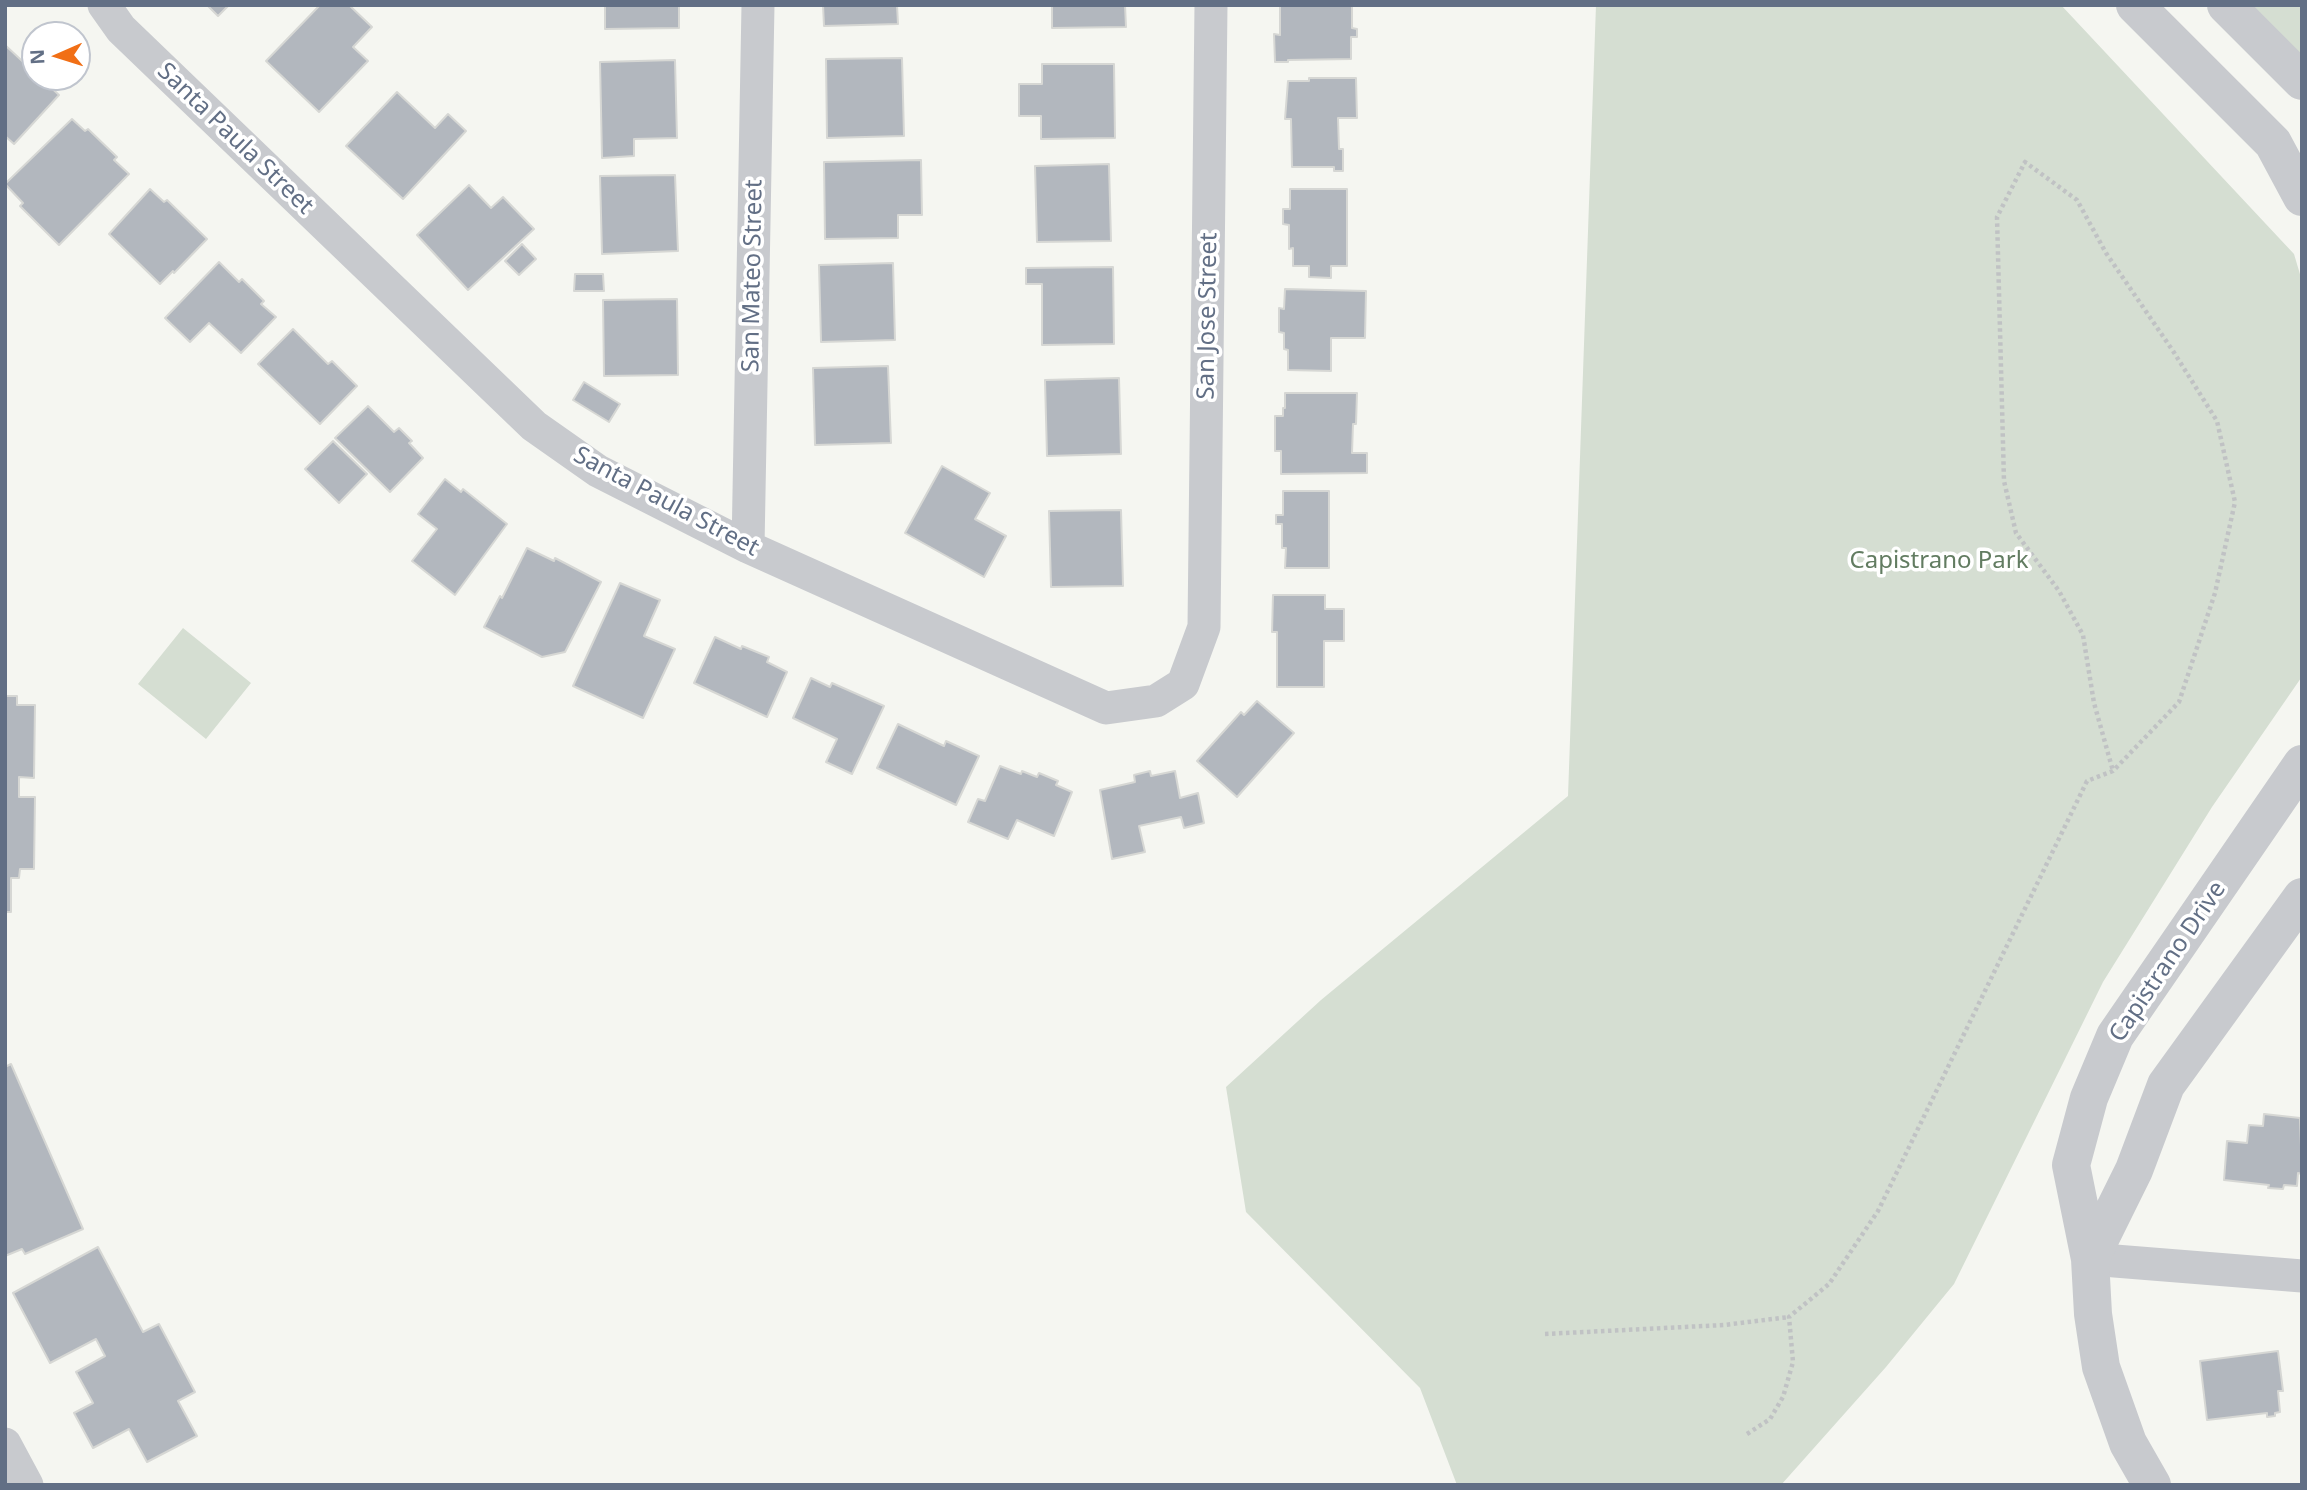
<!DOCTYPE html>
<html>
<head>
<meta charset="utf-8">
<style>
  body { margin:0 }
  #map { position:relative; width:2307px; height:1490px; overflow:hidden; background:#f5f6f1; font-family:"Noto Sans",sans-serif }
  canvas { display:block }
  .frame { position:absolute; inset:0; border:7px solid #626f85; pointer-events:none }
  .north { position:absolute; left:21px; top:21px; width:70px; height:70px; box-sizing:border-box; background:#fff; border:2px solid #c0c5ce; border-radius:50%; rotate:267deg; font-size:19px; font-weight:700; line-height:28px; text-align:center; color:#626f85 }
  .north::after { content:''; display:block; margin:auto; width:24px; height:32px; background:#f16f16; clip-path:polygon(50% 0,100% 100%,50% 72%,0 100%) }
</style>
</head>
<body>
<div id="map">
<canvas width="2307" height="1490"></canvas>
<div class="frame"></div>
<div class="north">N</div>
</div>
<script>
const g = document.querySelector('canvas').getContext('2d');
g.lineJoin = 'round';
function fill(path, color) { g.fillStyle = color; g.fill(path, 'evenodd'); }
function trace(path, color, width, dash) { g.strokeStyle = color; g.lineWidth = width; g.lineCap = dash ? 'butt' : 'round'; g.setLineDash(dash || []); g.stroke(path); }
function drawText(font, color, halo, rows, align = 'center') {
  g.font = font + ' "Noto Sans",sans-serif'; g.lineWidth = 7; g.setLineDash([]); g.textBaseline = 'middle'; g.strokeStyle = halo; g.fillStyle = color; for (const [text, x, y, turn = 0] of rows) {
    g.save(); g.translate(x, y); g.rotate((+turn || 0) * Math.PI / 180); g.textAlign = isNaN(turn) ? turn : align; if (halo) g.strokeText(text, 0, 0); g.fillText(text, 0, 0); g.restore();
  }
}
const green = new Path2D(`
  M1596 5H2061L2294 254 2302 281 2301 678 2212 807 2103 982 1954 1284 1886 1367 1781 1485H1457L1420 1388 1246 1212 1226 1087 1321 1000 1568 796Z
  M2245 5H2302V59Z
  M183 628 251 683 206 739 138 684Z`);
const building = new Path2D(`
  M207 5H229L218 16Z
  M320 5H349L372 27 353 47 368 61 319 112 266 61Z
  M605 5H679V28L605 29Z
  M823 5H897L898 24 824 26Z
  M1052 5H1125L1126 27 1052 28Z
  M1280 5H1352V28L1357 29V37H1351V59L1288 60V62H1275L1274 34 1280 35Z
  M5 45 35 73V77H46L43 80 59 95 14 144 5 136Z
  M902 58 904 136 827 138 826 59Z
  M675 60 677 138 634 139V156L602 158 600 62Z
  M1042 64H1114L1115 138 1041 139V116H1019V84H1042Z
  M1309 78H1356L1357 118H1338L1339 149H1343V171H1334V167H1292L1291 119H1285L1288 81H1309Z
  M397 92 435 128 448 114 466 131 403 199 346 146Z
  M72 119 85 131 88 129 117 157 114 160 129 174 59 245 20 206 23 203 5 184Z
  M921 160 922 215H898V238L825 239 824 162Z
  M1109 164 1111 241 1037 242 1035 166Z
  M675 175 678 251 602 254 600 176Z
  M469 185 491 208 503 197 534 229 468 290 417 235Z
  M150 189 164 202 167 200 207 239 174 273 173 271 160 284 109 234Z
  M1290 189H1347V266H1331V278L1309 277V266H1293V248L1289 249V225L1283 224V209H1290Z
  M522 244 536 259 519 275 505 261Z
  M219 262 239 282 242 279 264 301 261 304 276 317 241 353 209 323 190 342 165 318Z
  M893 263 895 340 821 342 819 265Z
  M1113 267 1114 344 1042 345V284H1026V268Z
  M575 274H603L604 291H574Z
  M1285 289 1366 291 1365 338H1331V371L1288 370V350L1284 349V333L1279 332V308L1284 309Z
  M677 299 678 375 604 376 603 300Z
  M293 329 328 364 332 361 357 386 320 424 258 364Z
  M888 366 891 443 815 445 813 368Z
  M1119 378 1121 454 1047 456 1045 380Z
  M584 382 620 404 609 422 573 400Z
  M1285 393H1357L1356 424H1353L1352 453H1367V473L1281 474V451H1275V416H1283V408H1285Z
  M368 406 394 432 399 428 412 441 409 443 423 458 390 492 335 438Z
  M333 441 367 474 339 503 305 469Z
  M942 466 990 493 975 519 1006 536 984 577 905 533Z
  M445 479 461 492 463 489 507 524 455 595 412 561 437 529 418 514Z
  M1283 491H1329V568H1285L1286 548H1282V524H1276V515H1283Z
  M1121 510 1123 586 1051 587 1049 511Z
  M527 548 554 561 555 558 601 582 565 652 542 657 484 627 500 596 502 598Z
  M620 583 660 600 644 636 675 649 643 718 573 686Z
  M1273 595H1325V609H1344V641H1324V687H1277V632H1272Z
  M715 637 741 649 742 646 769 657 767 662 787 672 767 717 694 683Z
  M811 678 830 687 832 683 884 706 852 774 826 762 837 739 793 718Z
  M5 696H17V705H35L34 778 19 777V797H35L34 869H20L19 878H11V912H5Z
  M1257 701 1294 733 1237 797 1197 761 1241 712 1244 715Z
  M898 724 944 746 946 741 979 756 956 805 877 768Z
  M1000 766 1021 774 1022 771 1037 777 1039 773 1058 781 1056 785 1072 792 1054 836 1017 820 1008 839 968 822 978 799 985 801Z
  M1150 771 1151 776 1175 771 1180 798 1198 793 1204 823 1184 828 1181 817 1139 826 1145 852 1112 859 1100 790 1135 782 1134 775Z
  M11 1064 83 1229 25 1254 22 1249 5 1256V1067Z
  M2264 1114 2300 1118 2302 1174 2298 1173 2297 1186 2284 1185 2283 1189 2268 1188 2269 1185 2224 1180 2227 1141 2247 1143 2249 1125 2263 1126Z
  M98 1247 143 1332 159 1324 195 1392 178 1401 197 1436 147 1462 129 1429 93 1448 74 1413 93 1403 76 1372 105 1356 96 1339 50 1363 13 1293Z
  M2278 1351 2283 1391H2278L2280 1412 2275 1413V1416L2267 1417V1413L2207 1420 2200 1361Z`);
const path = new Path2D(`
  M1545 1334 1724 1325 1789 1317
  M1747 1434 1770 1419 1783 1397 1793 1362 1789 1317 1829 1284 1878 1211 2087 781 2113 771 2179 702 2215 593 2235 502 2217 421 2173 351 2106 253 2077 200 2025 162 1997 217 2004 481 2016 533 2059 591 2083 635 2094 703 2113 771`);
const minor = new Path2D(`
  M104 5 121 29 534 426 598 471 748 547 1106 708 1156 701 1183 684 1204 627 1211 5
  M748 547 758 5
  M2090 1259 2302 1276
  M5 1444 27 1485`);
const tertiary = new Path2D(`
  M2135 5 2273 143 2302 197
  M2226 5 2302 81
  M2090 1259 2134 1170 2166 1085 2302 897
  M2152 1485 2128 1443 2101 1367 2093 1314 2090 1259 2071 1165 2089 1098 2115 1036 2302 764`);
const streetNames = [
  ["Santa Paula Street",235,139,44],
  ["San Mateo Street",753,276,-89],
  ["San Jose Street",1208,316,-89],
  ["Santa Paula Street",666,502,28],
  ["Capistrano Drive",2168,962,-56]
];
const parkNames = [
  ["Capistrano Park",1939,561]
];
fill(green, '#d5ded2');
fill(building, '#b2b7be');
trace(building, '#d6d7d4', 2);
trace(path, '#c0c2c4', 4.5, [3.5, 3.5]);
trace(minor, '#c8cace', 33);
trace(tertiary, '#c8cace', 38);
drawText('24px', '#626f85', '#fff', streetNames);
drawText('24px', '#627c61', '#fff', parkNames);
</script>
</body>
</html>
